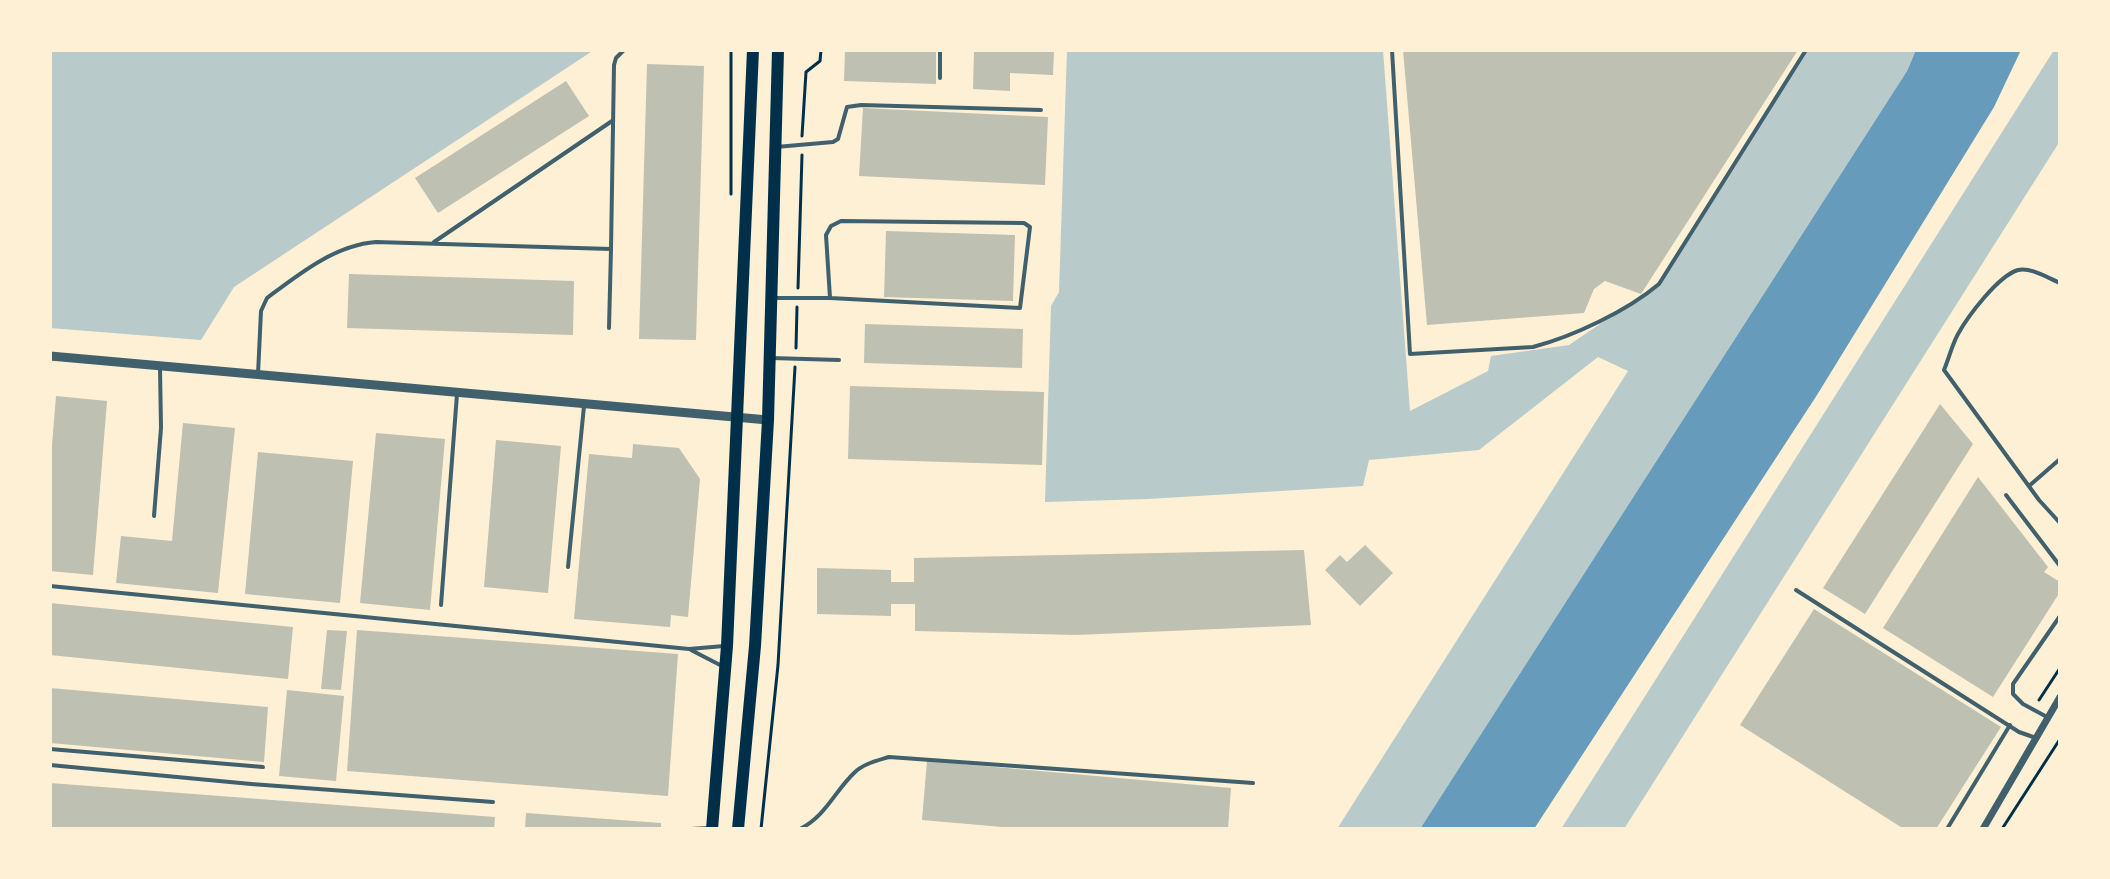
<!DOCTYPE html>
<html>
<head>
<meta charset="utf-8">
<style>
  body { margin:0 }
  #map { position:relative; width:2110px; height:879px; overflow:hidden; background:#fdf0d5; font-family:Cabin,sans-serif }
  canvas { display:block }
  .frame { position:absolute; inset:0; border:52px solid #fdf0d5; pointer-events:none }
</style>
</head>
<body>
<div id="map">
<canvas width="2110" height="879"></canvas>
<div class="frame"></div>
</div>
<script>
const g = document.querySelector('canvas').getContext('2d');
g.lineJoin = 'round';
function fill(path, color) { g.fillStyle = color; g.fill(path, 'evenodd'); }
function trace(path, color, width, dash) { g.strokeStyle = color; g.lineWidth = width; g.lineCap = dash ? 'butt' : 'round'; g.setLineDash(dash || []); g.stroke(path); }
const green = new Path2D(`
  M50 50H594L234 287 201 340 50 328Z
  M1067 50H1383L1410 411 1488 371 1491 356 1569 345 1659 284 1806 50H1916L1907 71 1420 829H1337L1628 371 1598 357 1479 450 1369 460 1363 486 1148 499 1045 502 1051 306 1059 292Z
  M2054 50H2060V141L1624 829H1561Z`);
const water = new Path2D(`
  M1916 50H2021L1994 107 1817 395 1534 829H1420L1907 71Z`);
const building = new Path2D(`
  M845 50H936V84L844 81Z
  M974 50H1054L1053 75 1010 73V91L973 89Z
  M1403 50H1798L1641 294 1605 281 1594 289 1584 313 1427 325Z
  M647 64 704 66 696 340 639 339Z
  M566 81 589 116 438 213 415 178Z
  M863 108 1048 117 1045 185 859 176Z
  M886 231 1015 235 1013 301 884 297Z
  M349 274 574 281 573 335 347 328Z
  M865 324 1023 329 1022 368 864 363Z
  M850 386 1044 392 1042 465 848 459Z
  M56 396 107 401 93 575 50 571V469Z
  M1940 404 1973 444 1865 614 1823 588Z
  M183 423 235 428 218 593 116 583 121 536 172 541Z
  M376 433 445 439 430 610 360 603Z
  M496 440 561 446 548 593 484 587Z
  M633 444 679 448 700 479 688 617 671 615 670 627 574 619 589 454 632 458Z
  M258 452 353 461 340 603 245 594Z
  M1978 477 2048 567 2044 572 2060 582V592L1993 697 1883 628Z
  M1365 545 1393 573 1360 606 1325 570 1340 555 1347 562Z
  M1304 550 1311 625 1076 635 915 631V604H891V616L817 614V568L891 570V582H914V558Z
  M50 603 293 627 288 679 50 655Z
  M1814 609 2001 727 1936 829H1904L1740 725Z
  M327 630 347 631 341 690 321 689Z
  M357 630 678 654 668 796 347 771Z
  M50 688 268 707 264 762 50 743Z
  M287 690 344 696 336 781 279 776Z
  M927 761 1231 788 1228 829H1025L922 820Z
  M50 783 495 817 494 829H50Z
  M526 813 661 823V829H525Z`);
const path = new Path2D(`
  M802 136 806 72 820 61 821 50
  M731 194V50
  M798 288 802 155
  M796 348 797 307
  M2039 700 2060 668
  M761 829 778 665 795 367
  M2002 829 2060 739`);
const service = new Path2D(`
  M1392 50 1410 354 1533 347C1574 336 1627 311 1659 284L1806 50
  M940 78V50
  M776 147 833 142 838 139 847 107 861 105 1041 110
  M434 242 612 121
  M2060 283C2048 278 2031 267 2018 270 1998 276 1968 316 1958 334 1952 345 1949 358 1944 370L2039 500 2060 523
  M775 298H830L826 235 831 226 841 221 1024 223 1030 227 1020 308 830 298
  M609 328 611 249
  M771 358 839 360
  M258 374 261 311 267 298C299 274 335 245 376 242L611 249 614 65 616 58 624 50
  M2029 486 2060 459
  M2006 495 2060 566
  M154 516 161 428 160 368
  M568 567 584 406
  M50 586 689 649 724 646
  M1796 590 2019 732 2036 738
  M441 605 457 394
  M691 650 722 666
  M2047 717 2023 704 2013 694V684L2060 616
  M50 749 263 767
  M50 765 251 784 493 802
  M691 829 708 828
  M800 829C825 817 835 791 854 773 863 764 876 761 889 757L1253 783
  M1947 829 2010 725`);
const minor = new Path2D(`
  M1983 829 2060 697`);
const tertiary = new Path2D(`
  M50 356 768 420`);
const primary = new Path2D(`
  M712 829 727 646 753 50
  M738 829 755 646 768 420 778 50`);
fill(green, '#b9caca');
fill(water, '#669bbc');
fill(building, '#bec0b2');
trace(path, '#003049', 3);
trace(service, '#3f606c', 4);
trace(minor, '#3f606c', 7);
trace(tertiary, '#3f606c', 9);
trace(primary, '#003049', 12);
</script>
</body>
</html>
